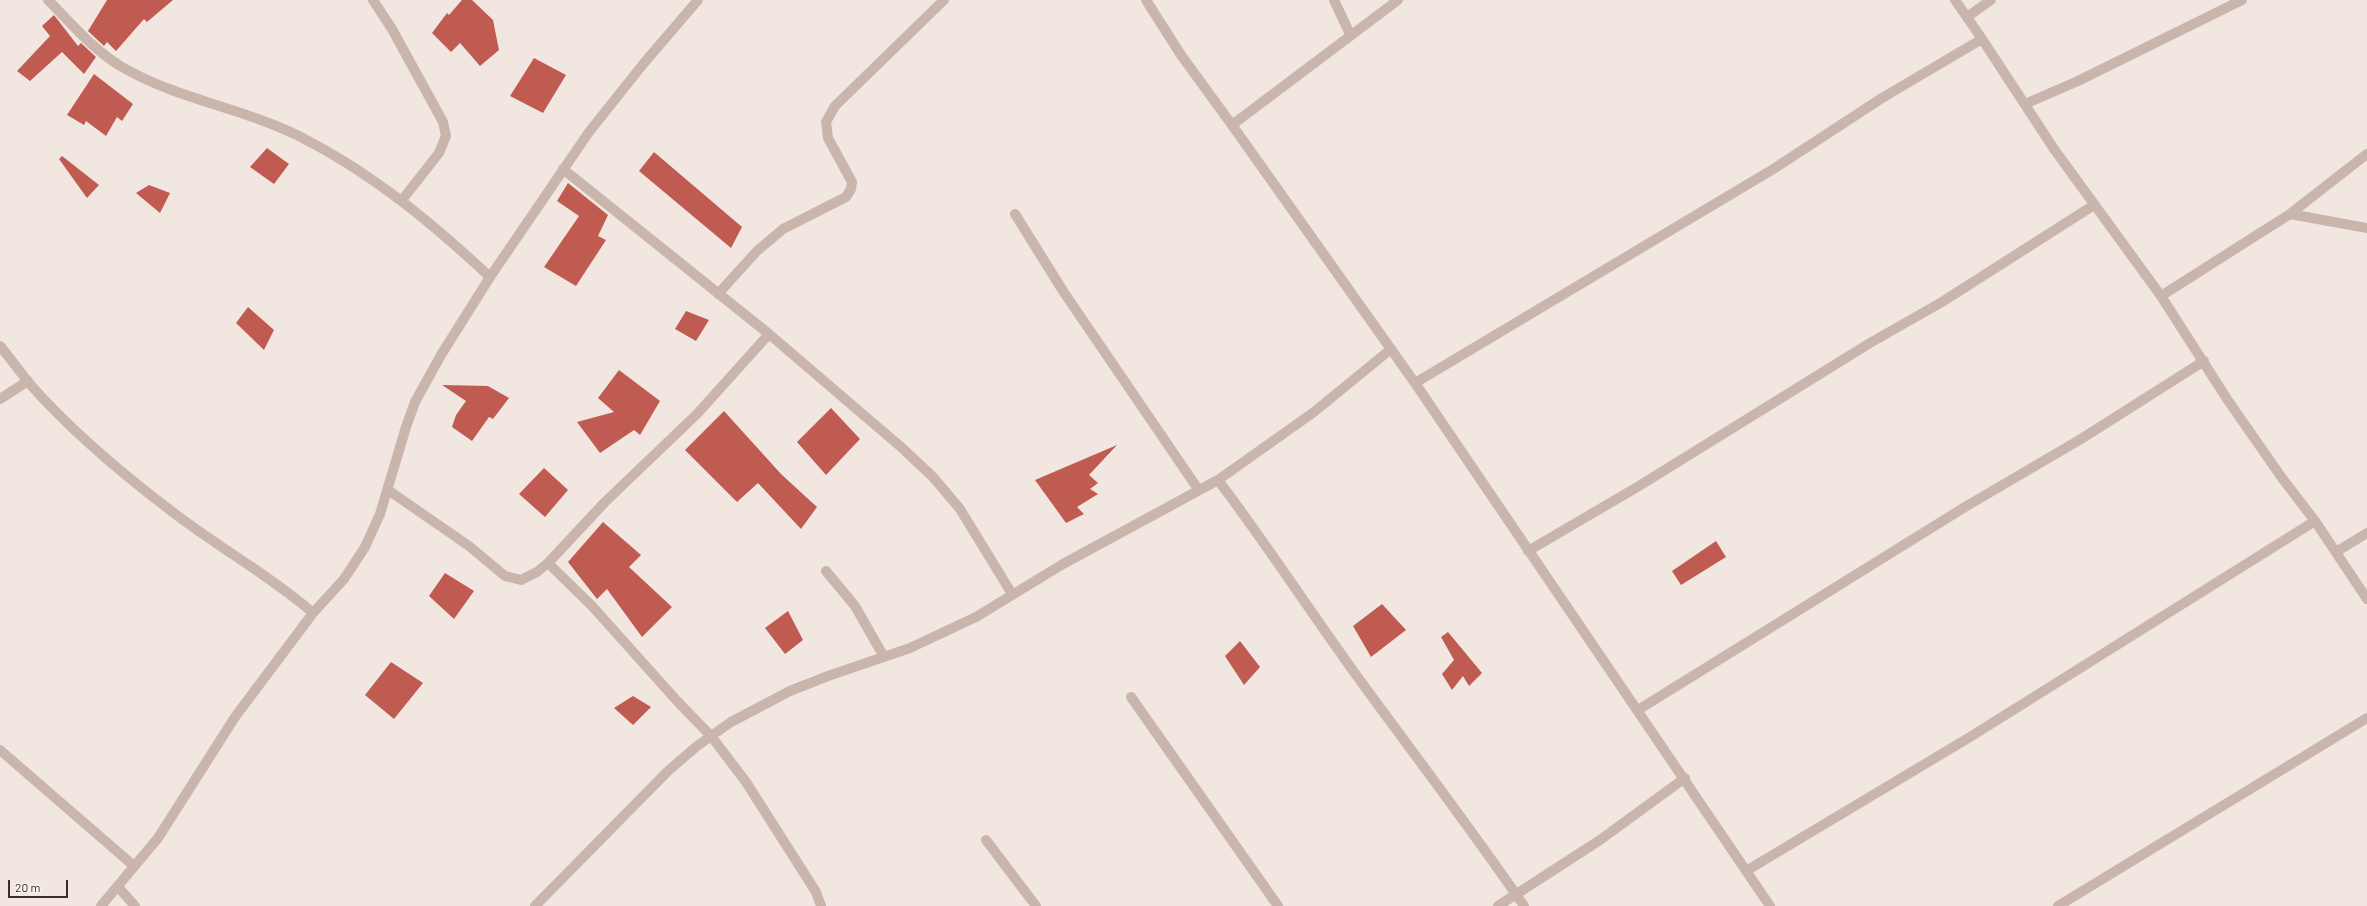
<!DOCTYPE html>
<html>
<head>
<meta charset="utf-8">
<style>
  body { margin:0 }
  #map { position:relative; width:2367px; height:906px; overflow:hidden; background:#f2e7e0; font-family:Barlow,sans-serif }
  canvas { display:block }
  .scale { position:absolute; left:8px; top:880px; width:60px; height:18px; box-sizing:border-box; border:2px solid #382d2a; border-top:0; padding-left:5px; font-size:12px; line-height:14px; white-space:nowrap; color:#382d2a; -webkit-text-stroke:3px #f9f1ec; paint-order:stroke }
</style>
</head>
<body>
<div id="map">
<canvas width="2367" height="906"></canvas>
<div class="scale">20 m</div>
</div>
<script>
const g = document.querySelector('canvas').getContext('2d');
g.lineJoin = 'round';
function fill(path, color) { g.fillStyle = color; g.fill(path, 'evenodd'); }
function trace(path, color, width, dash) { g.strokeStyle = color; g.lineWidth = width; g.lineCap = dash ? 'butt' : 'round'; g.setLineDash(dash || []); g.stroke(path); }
const building = new Path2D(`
  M107 0H173L147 22 144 19 116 51 107 42 104 46 88 31Z
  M462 0H472L493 20 499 50 480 66 460 43 451 52 432 33 447 13 449 15Z
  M54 15 78 46 81 43 96 57 84 74 62 52 30 81 17 71 50 36 42 26Z
  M534 58 566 75 543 113 510 96Z
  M94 74 133 104 122 121 117 117 106 136 86 121 84 125 67 115Z
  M267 148 289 164 274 184 250 167Z
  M654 152 742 227 731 248 639 171Z
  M62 156 99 185 87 198 59 159Z
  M568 183 608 215 598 236 606 240 576 286 544 267 579 216 557 201Z
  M149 185 170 193 160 213 136 193Z
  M248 307 274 330 264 350 236 323Z
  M686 311 709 320 696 341 675 329Z
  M619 370 660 401 640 435 634 430 600 453 577 422 614 412 598 398Z
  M442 385 488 386 509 398 493 419 489 417 472 441 452 427 456 415 466 401Z
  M831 408 860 439 826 475 797 442Z
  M724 411 781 474 817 507 801 529 758 483 737 502 685 450Z
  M1117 445 1089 475 1098 483 1090 489 1098 494 1077 507 1084 514 1066 523 1035 480Z
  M544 468 568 490 545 517 519 494Z
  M603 522 641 555 629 567 672 607 642 637 607 589 597 599 568 562Z
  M1716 541 1726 557 1681 585 1672 571Z
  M445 573 474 591 454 619 429 596Z
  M1382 604 1406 630 1371 657 1353 626Z
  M788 611 803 640 785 654 765 628Z
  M1448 632 1482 673 1469 686 1463 676 1452 690 1442 674 1454 660 1441 637Z
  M1240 641 1260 667 1244 685 1225 656Z
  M391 662 423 683 394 719 365 695Z
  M633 696 651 707 633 725 614 708Z`);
const minor = new Path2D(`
  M48 0C71 23 93 50 122 67 177 99 242 108 299 136 372 173 431 222 490 277
  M373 0 392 29 443 122 446 136 439 153 402 200
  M1146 0 1181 55 1232 125
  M1334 0 1350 34
  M1398 0 1232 125 1415 383 1770 906
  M1955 0 1982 39 2054 149 2161 296 2227 399 2282 478 2315 521 2367 599
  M1967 17 1991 0
  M2025 104 2078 81 2242 0
  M563 169 769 334 901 447 933 477 960 509 1012 594
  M1015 214 1063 291 1198 489
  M2290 214 2367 228
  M718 294 757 251 783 229 846 197 851 189 852 182 828 138 826 122 835 106 944 0
  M2161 296 2290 214 2367 154
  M0 346C10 358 19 370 28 382 70 430 120 472 170 510 216 546 268 574 313 613
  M1415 383 1775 168 1882 98 1982 39
  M0 399 28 381
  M1218 480C1268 546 1313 616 1362 683 1416 757 1472 830 1524 906
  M388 490 469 546 505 576 521 580 537 572 548 563 605 502 697 414 769 334
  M1528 551 1639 486 1870 343 1942 302 2094 205
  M2336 552 2367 533
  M548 563 592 606 678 702 711 736 746 782 816 892 821 906
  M826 571 855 606 884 657
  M1131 697 1278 906
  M1638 710 1965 507 2081 439 2204 361
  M0 750 134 866
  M986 840 1036 906
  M1746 871 1970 737 2315 521
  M118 887 135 906
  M101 906 158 838 235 717 313 613 344 579 365 547 380 514 406 427 415 402 441 355 490 277 589 132 644 63 698 0
  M535 906 668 771 697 746 731 722 790 691 828 676 910 648 976 617 1063 564 1218 480 1314 412 1391 349
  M1498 906 1600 840 1685 778
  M2058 906 2367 718`);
fill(building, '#bf5b51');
trace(minor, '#c9b5ac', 10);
</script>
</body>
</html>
